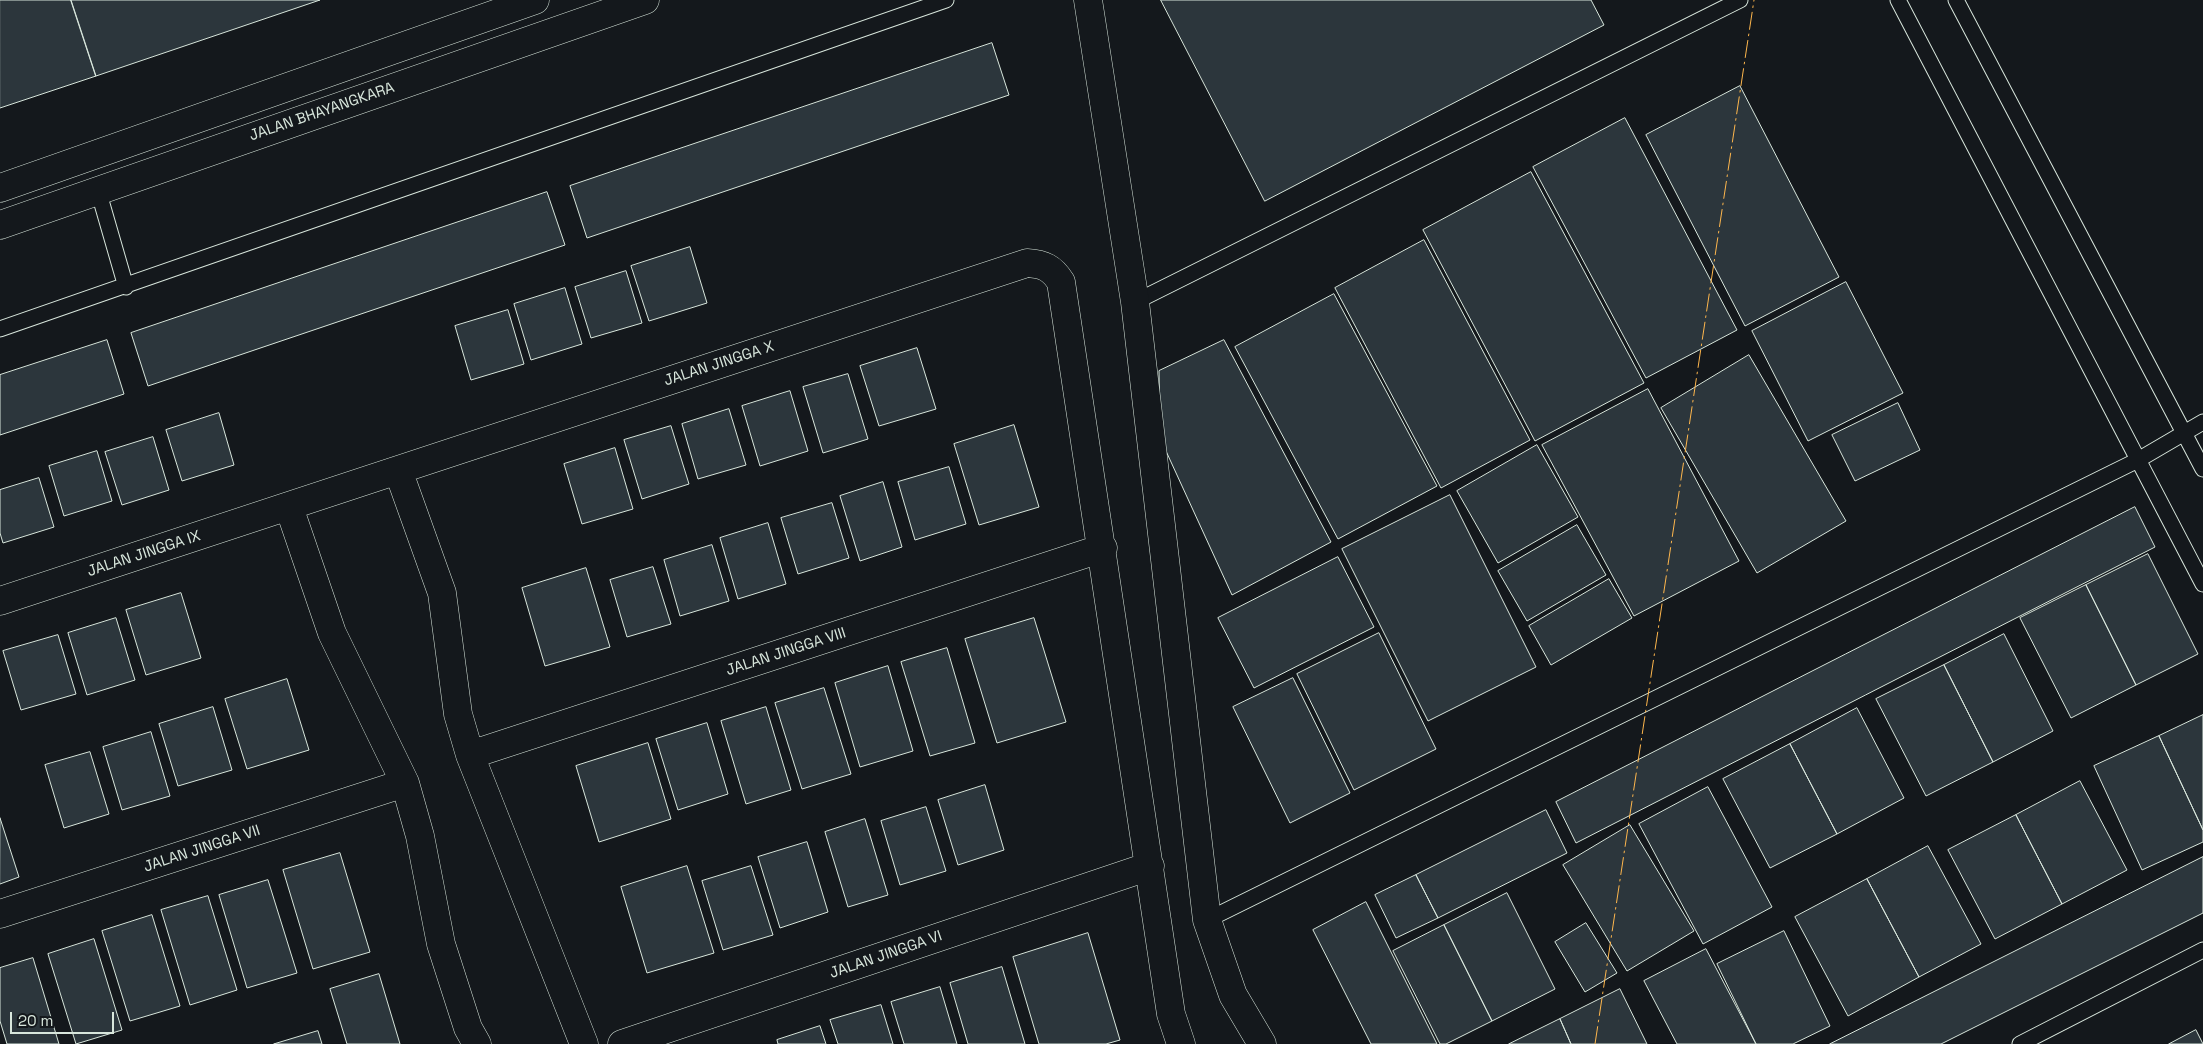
<!DOCTYPE html>
<html>
<head>
<meta charset="utf-8">
<style>
  body { margin:0 }
  #map { position:relative; width:2203px; height:1044px; overflow:hidden; background:#14181c; font-family:"Space Grotesk",sans-serif }
  canvas { display:block }
  .scale { position:absolute; left:10px; top:1012px; width:104px; height:22px; box-sizing:border-box; border:2px solid #d8e6dc; border-top:0; padding-left:6px; font-size:15px; line-height:18px; white-space:nowrap; color:#d8e6dc; -webkit-text-stroke:4px #14181c; paint-order:stroke }
</style>
</head>
<body>
<div id="map">
<canvas width="2203" height="1044"></canvas>
<div class="scale">20 m</div>
</div>
<script>
const g = document.querySelector('canvas').getContext('2d');
g.lineJoin = 'round';
function fill(path, color) { g.fillStyle = color; g.fill(path, 'evenodd'); }
function trace(path, color, width, dash) { g.strokeStyle = color; g.lineWidth = width; g.lineCap = dash ? 'butt' : 'round'; g.setLineDash(dash || []); g.stroke(path); }
function drawText(font, color, halo, rows, align = 'center') {
  g.font = font + ' "Space Grotesk",sans-serif'; g.lineWidth = 4; g.setLineDash([]); g.textBaseline = 'middle'; g.strokeStyle = halo; g.fillStyle = color; for (const [text, x, y, turn = 0] of rows) {
    g.save(); g.translate(x, y); g.rotate((+turn || 0) * Math.PI / 180); g.textAlign = isNaN(turn) ? turn : align; if (halo) g.strokeText(text, 0, 0); g.fillText(text, 0, 0); g.restore();
  }
}
const building = new Path2D(`
  M0 0H71L96 76 0 108Z
  M71 0H320L96 76Z
  M1161 0H1591L1604 25 1265 201Z
  M992 43 1009 95 587 238 570 186Z
  M1740 86 1839 277 1745 326 1646 135Z
  M1625 118 1737 330 1646 378 1533 167Z
  M1531 172 1644 383 1535 441 1423 230Z
  M547 192 565 245 148 386 131 333Z
  M1424 240 1530 440 1441 488 1335 288Z
  M690 247 707 303 649 321 631 266Z
  M626 271 642 323 591 338 575 287Z
  M1846 282 1903 393 1808 441 1752 331Z
  M565 288 582 344 531 360 514 304Z
  M1334 294 1437 486 1338 539 1235 347Z
  M508 310 524 364 471 380 455 326Z
  M107 340 124 394 0 435V375Z
  M1224 340 1331 542 1232 595 1160 438 1159 371Z
  M917 348 936 409 879 426 860 366Z
  M1749 355 1846 521 1757 573 1661 408Z
  M848 374 868 439 823 453 803 387Z
  M1648 389 1739 561 1634 616 1542 445Z
  M790 391 808 451 760 466 742 406Z
  M1898 403 1920 450 1855 481 1832 435Z
  M729 409 746 465 698 479 682 424Z
  M219 413 234 465 182 481 166 430Z
  M1014 425 1039 507 979 525 954 444Z
  M671 426 689 484 642 499 624 440Z
  M153 437 169 490 122 505 105 452Z
  M1537 445 1578 517 1498 563 1457 491Z
  M615 448 633 509 582 524 564 464Z
  M97 451 112 501 64 516 49 466Z
  M949 467 966 524 915 540 898 482Z
  M39 478 54 527 3 543 0 533V490Z
  M883 482 902 547 860 561 840 496Z
  M1450 495 1536 667 1428 721 1342 549Z
  M832 503 849 558 798 574 781 518Z
  M2135 507 2155 547 1576 843 1556 802Z
  M768 523 786 584 738 599 720 538Z
  M1577 525 1606 575 1527 621 1498 571Z
  M712 545 729 601 680 616 664 560Z
  M2148 554 2198 654 2136 685 2086 585Z
  M1338 557 1374 627 1254 688 1218 618Z
  M653 567 671 624 627 637 610 580Z
  M586 568 610 647 545 666 522 588Z
  M1609 579 1632 618 1551 665 1529 626Z
  M2086 585 2136 685 2071 718 2020 618Z
  M181 593 201 658 146 675 126 610Z
  M116 618 135 680 87 695 68 633Z
  M1034 618 1066 722 997 743 965 639Z
  M1379 633 1436 749 1354 790 1297 674Z
  M2004 634 2053 731 1993 762 1944 665Z
  M58 635 76 694 21 710 3 651Z
  M947 648 975 743 930 756 901 662Z
  M1944 665 1993 762 1926 796 1876 699Z
  M888 666 913 751 860 767 835 683Z
  M1293 678 1350 793 1290 823 1233 707Z
  M287 679 309 750 247 769 225 699Z
  M824 688 851 774 802 789 775 703Z
  M213 707 232 770 178 786 159 724Z
  M766 707 791 790 746 804 721 721Z
  M1857 708 1904 798 1837 834 1790 744Z
  M2203 715V830L2159 736Z
  M707 723 728 794 678 810 656 739Z
  M151 732 170 796 122 810 103 747Z
  M2159 736 2203 830V842L2142 870 2094 766Z
  M648 743 671 819 599 842 576 766Z
  M1790 744 1837 834 1770 868 1723 779Z
  M90 752 109 814 64 828 45 765Z
  M2080 781 2127 870 2062 904 2016 815Z
  M985 785 1004 850 958 865 938 800Z
  M1708 787 1772 907 1703 944 1639 824Z
  M926 807 946 871 900 885 881 821Z
  M1546 810 1567 853 1438 918 1416 875Z
  M2016 815 2062 904 1995 939 1948 850Z
  M0 818 19 877 0 884Z
  M865 819 888 895 848 907 825 832Z
  M1630 825 1694 931 1627 971 1563 865Z
  M807 842 828 912 780 928 758 857Z
  M1928 846 1981 944 1919 977 1867 879Z
  M340 853 370 952 313 969 283 870Z
  M2203 857V913L1941 1044H1830Z
  M687 866 714 953 647 973 621 887Z
  M751 866 773 935 723 950 702 881Z
  M1416 875 1438 918 1396 938 1375 895Z
  M1867 879 1919 977 1848 1016 1795 917Z
  M268 880 297 973 247 988 219 895Z
  M1507 893 1555 989 1492 1021 1444 925Z
  M208 896 237 990 190 1005 161 910Z
  M1366 902 1437 1044H1371L1313 930Z
  M152 915 180 1006 130 1021 102 931Z
  M1586 923 1617 973 1585 992 1555 942Z
  M1444 925 1492 1021 1446 1044H1440L1393 951Z
  M1784 931 1830 1026 1793 1044H1756L1717 964Z
  M1088 933 1120 1040 1106 1044H1039L1013 957Z
  M94 939 122 1030 76 1044 48 954Z
  M1706 949 1756 1044H1677L1644 981Z
  M33 958 59 1044H7L0 1021V968Z
  M1002 967 1025 1044H968L950 983Z
  M379 974 400 1044H347L330 989Z
  M940 987 957 1044H904L891 1002Z
  M1620 989 1647 1044H1571L1560 1019Z
  M881 1005 893 1044H838L830 1020Z
  M1560 1019 1571 1044H1509Z
  M820 1026 826 1044H778L777 1040Z
  M2196 1030 2203 1044H2169Z
  M318 1031 322 1044H274Z`);
const service = new Path2D(`
  M1898 0 2203 584
  M1956 0 2203 469
  M98 190 126 287
  M1135 302 1740 0
  M0 329 946 0
  M1207 920 2138 460 2203 422
  M2020 1044 2203 950`);
const minor = new Path2D(`
  M1088 0 1135 302 1207 920 1233 995 1262 1044
  M398 470 442 593 458 714 470 755 584 1044
  M289 507 332 633 405 783 420 836 441 944 468 1028 477 1044
  M0 601 1027 263C1044 264 1052 268 1061 282L1171 1014 1181 1044
  M470 755 1103 548
  M0 914 405 783
  M622 1044 1150 866`);
const secondary = new Path2D(`
  M0 188 535 0
  M0 225 645 0`);
const power = new Path2D(`
  M1595 1044 1754 0`);
const streetNames = [
  ["JALAN BHAYANGKARA",322,112,-19],
  ["JALAN JINGGA X",719,364,-18],
  ["JALAN JINGGA IX",144,554,-18],
  ["JALAN JINGGA VIII",786,652,-18],
  ["JALAN JINGGA VII",202,849,-18],
  ["JALAN JINGGA VI",886,955,-19]
];
fill(building, '#2c363c');
trace(building, '#d8e6dc', 1);
trace(service, '#d8e6dc', 17);
trace(minor, '#d8e6dc', 29);
trace(secondary, '#d8e6dc', 29);
trace(service, '#14181c', 15);
trace(minor, '#14181c', 28);
trace(secondary, '#14181c', 28);
trace(power, '#ffb74d', 1, [18, 4, 2.5, 4]);
drawText('15px', '#d8e6dc', '#14181c', streetNames);
</script>
</body>
</html>
